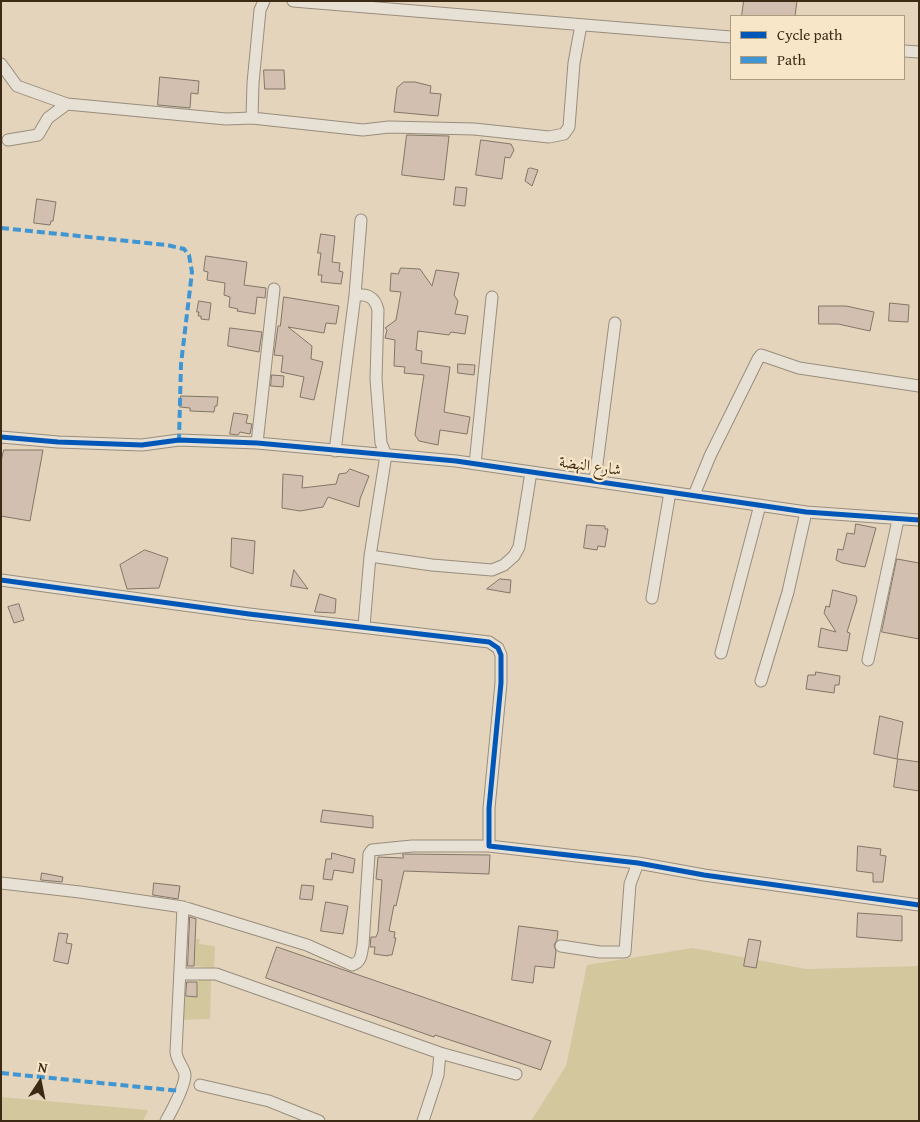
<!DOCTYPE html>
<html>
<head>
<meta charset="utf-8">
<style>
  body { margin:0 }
  #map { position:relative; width:920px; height:1122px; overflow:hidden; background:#e4d4bb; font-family:"Gentium Book Plus",serif }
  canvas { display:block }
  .frame { position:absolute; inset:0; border:2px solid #3c2a15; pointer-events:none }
  .legend { position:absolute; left:730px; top:15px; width:175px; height:65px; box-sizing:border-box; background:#f8e6c8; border:1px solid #ad9b80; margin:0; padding:6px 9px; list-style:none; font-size:15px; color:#3c2a15 }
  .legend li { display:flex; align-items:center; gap:10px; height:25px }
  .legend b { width:25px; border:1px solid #ad9b80 }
  .north { position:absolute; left:15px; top:1057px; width:50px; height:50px; -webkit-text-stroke:4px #f8e6c8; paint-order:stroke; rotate:11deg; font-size:14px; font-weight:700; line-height:20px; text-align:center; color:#3c2a15 }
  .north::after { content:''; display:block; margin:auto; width:18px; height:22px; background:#3c2a15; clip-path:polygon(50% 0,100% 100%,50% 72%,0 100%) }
</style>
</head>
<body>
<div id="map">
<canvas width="920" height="1122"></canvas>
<div class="frame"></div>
<ul class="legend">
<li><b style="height:6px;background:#0057b8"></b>Cycle path</li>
<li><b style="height:6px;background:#3f96d3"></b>Path</li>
</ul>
<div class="north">N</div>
</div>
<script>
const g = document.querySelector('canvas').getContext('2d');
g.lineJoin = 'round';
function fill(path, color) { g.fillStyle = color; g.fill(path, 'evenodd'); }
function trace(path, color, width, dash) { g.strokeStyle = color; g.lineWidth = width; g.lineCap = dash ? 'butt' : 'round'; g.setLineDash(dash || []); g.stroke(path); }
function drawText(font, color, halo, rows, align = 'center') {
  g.font = font + ' "Gentium Book Plus",Amiri,serif'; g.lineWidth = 4.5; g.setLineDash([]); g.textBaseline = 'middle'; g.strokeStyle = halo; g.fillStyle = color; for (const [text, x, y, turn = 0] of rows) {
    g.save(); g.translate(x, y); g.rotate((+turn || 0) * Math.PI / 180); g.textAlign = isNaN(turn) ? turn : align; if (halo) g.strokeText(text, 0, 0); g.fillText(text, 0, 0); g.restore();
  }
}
const green = new Path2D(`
  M196 939H200L199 944 215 946 214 968 194 966Z
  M693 948 806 969 919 966V1121H531L566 1066 587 965Z
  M198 977 211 980 210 1019 182 1020V996L197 997Z
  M1 1097 148 1110 143 1121H1Z`);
const building = new Path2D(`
  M744 1H797L795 16H742Z
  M264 70H284L285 89H265Z
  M160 77 199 81 198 94 191 93 190 108 158 105Z
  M404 82H415L431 86 430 93 441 94 438 116 394 112 397 88Z
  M407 135 449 136 444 180 402 175Z
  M481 140 511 144 514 150 510 158 505 157 502 179 476 175Z
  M531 168 538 170 532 186 525 181 528 169Z
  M456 187 467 188 465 206 454 205Z
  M37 199 56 202 53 221H51L50 225 34 223Z
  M321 234 335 236 332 262 340 263 339 271 343 272 341 284 321 282 322 275H318L321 253H318Z
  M206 256 247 262 244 285 266 288 265 298 257 297 255 314 237 311 238 309 229 307 230 297 224 295 225 283 207 280 208 272 204 271Z
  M401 268 420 269 432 286 436 270 459 273 454 295 458 301 455 314 468 316 465 334 451 332 449 335 418 331 416 350 422 351 421 363 450 367 444 412 470 417 467 434 440 430 438 445 419 441 415 435 424 375 404 373 405 367 394 366 395 340 385 338 387 330 385 328 396 320 401 292 390 291 391 273 398 274Z
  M284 297 339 306 336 324 326 323 324 333 288 327 312 346 311 359 323 362 314 400 300 397 304 377 281 372 283 356 274 355 278 326H280Z
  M199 301 211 303 209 320 201 319V316H198L199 312H197Z
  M890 303 909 305 908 322 889 321Z
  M819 306H846L874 312 870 331 838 324H819Z
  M230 328 262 332 259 352 228 346Z
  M458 364 475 365 474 375 458 373Z
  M272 375 284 376 283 387 271 386Z
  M181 396 218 397 217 406H215L214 412 190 411V408L180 407Z
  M234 413 248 415 246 423 252 424 250 434 240 432 238 435 230 434Z
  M4 450H43L30 521 1 516V462Z
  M350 469 369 476 360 499 359 507 328 497 323 507 300 511 282 508 283 474 303 476 302 488 336 484 339 474 346 473Z
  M856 524 876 528 865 567 842 563 836 560 838 549 843 550 847 533 854 534Z
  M587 525 605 526V529H608L605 547 598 546 597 550 584 548Z
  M232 538 255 541 253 574 231 567Z
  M145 550 168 558 159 588 127 589 120 565Z
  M897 559 919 563V639L882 632Z
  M294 570 308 589 291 586Z
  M500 579 511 580 510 593 487 589Z
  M833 590 856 596 857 600 847 632 850 633 847 651 818 647 821 628 836 632 824 613 826 606 829 607Z
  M320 594 336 599 335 613 315 612Z
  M19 604 24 620 14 623 8 607Z
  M816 672 840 676 839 685H835L834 693 806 689 808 675H815Z
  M880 716 903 722 897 759 874 754Z
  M898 759 919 762V791L894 787Z
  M323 810 373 816V828L321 822Z
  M858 846 881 849 880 855 886 856 883 882H873V873L857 871Z
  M332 853 355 859 353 873 334 870 332 880 323 879 326 859H331Z
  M403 854 490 855 489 874 404 871 396 906 394 905 389 931 395 932 394 938H396L392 955H388V956L374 954 375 947H370L371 937H376L378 932 382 880 376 879 378 857 403 858Z
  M42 873 63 877 62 882 41 880Z
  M154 883 180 886 178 899 153 895Z
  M302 885 314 886 312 900 300 899Z
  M326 902 348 906 343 934 321 931Z
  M858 913 902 916V941L857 937Z
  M190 917 196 919 194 966H188Z
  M519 926 558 931 557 940 554 945 556 951 554 968 535 966 533 983 512 980Z
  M59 933 68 934 66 943 72 944 68 964 54 961Z
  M749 939 761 941 756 968 744 966Z
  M277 947 551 1041 541 1070 435 1035 434 1037 266 978Z
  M187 982H197V997L186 996Z`);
const street = new Path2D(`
  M293 1 731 37
  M904 51 919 52
  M1 64 17 86 67 104
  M252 118 253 83 260 10 264 1
  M8 140 38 135 48 118 67 104 226 119 252 118 363 130 389 127 474 129 549 137 564 134 569 127 574 63 581 25
  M355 295 361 220
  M1 437 58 442 142 445 179 440 257 443 456 461 806 512 919 520
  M257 443 274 289
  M335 451 355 295C368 294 375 297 378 310L376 379 381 443 386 455 370 556 364 626
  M475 464 492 297
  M595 480 615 323
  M694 495 710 456 758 359 761 355 799 368 919 386
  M370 556 432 565 492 570 504 565 514 556 519 547 531 472
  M1 580 249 614 489 642 498 648 501 655V683L489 808V846L638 863 704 875 919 905
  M652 598 670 492
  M721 653 760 505
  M868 660 898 520
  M761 681 788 592 806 512
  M1 883 80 892 183 907 307 945 352 965C362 962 361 954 363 945L369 854 372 850 412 846H489
  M561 946 600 952H625L630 884 638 863
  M180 974H216L440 1053 516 1074
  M200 1085 269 1101 319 1121
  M166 1121C172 1110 185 1087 185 1075 184 1067 177 1062 176 1052L183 907
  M423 1121 438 1075 440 1053`);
const quiet = new Path2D(`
  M1 228 167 245 184 249 189 255 192 272 181 364 179 440
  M1 1073 180 1091`);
const cycleway = new Path2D(`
  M1 437 58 442 142 445 179 440 257 443 456 461 806 512 919 520
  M1 580 249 614 489 642 498 648 501 655V683L489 808V846L638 863 704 875 919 905`);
const streetNames = [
  ["شارع النهضة",590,467,8]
];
fill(green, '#d2c79d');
fill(building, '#d3bfaf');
trace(building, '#807667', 1);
trace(street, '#988d7d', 13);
trace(street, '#e7e0d4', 11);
trace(quiet, '#3f96d3', 4, [8, 4]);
trace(cycleway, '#0057b8', 5);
drawText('16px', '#3c2a15', '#f8e6c8', streetNames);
</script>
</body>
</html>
